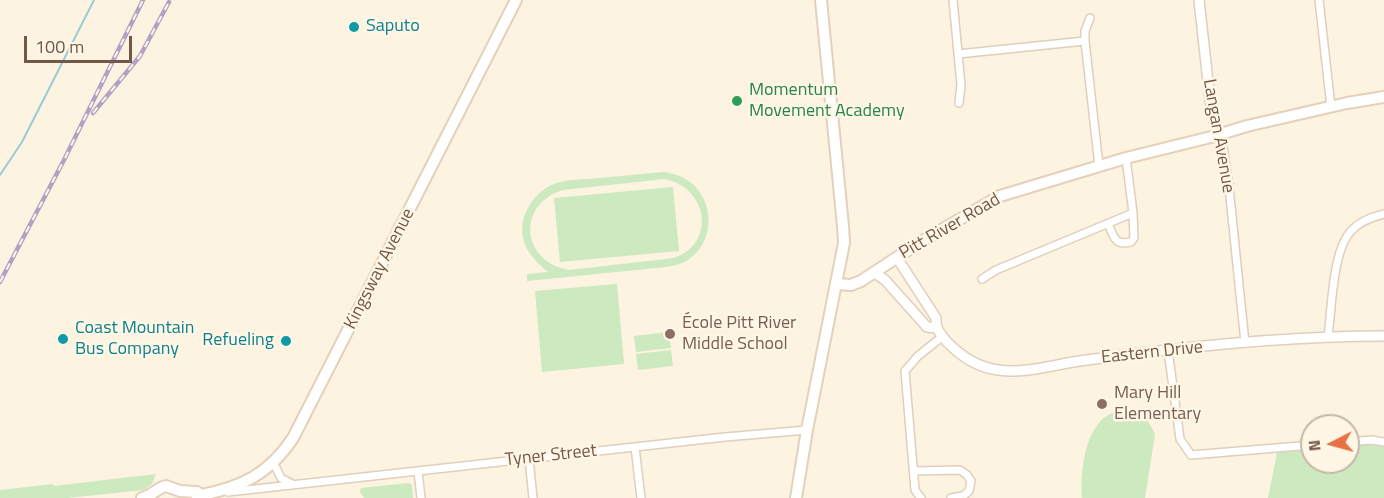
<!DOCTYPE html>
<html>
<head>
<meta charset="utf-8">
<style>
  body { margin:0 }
  #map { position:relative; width:1384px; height:498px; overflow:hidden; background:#fcf3e0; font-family:"Titillium Web",sans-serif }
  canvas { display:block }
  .north { position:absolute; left:1300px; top:414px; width:60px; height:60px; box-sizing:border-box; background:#fff6e6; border:2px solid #c7b7a6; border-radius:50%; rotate:264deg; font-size:16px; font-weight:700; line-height:24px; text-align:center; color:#725947 }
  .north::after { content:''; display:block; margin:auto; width:21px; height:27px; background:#e77144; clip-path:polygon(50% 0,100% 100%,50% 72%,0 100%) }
  .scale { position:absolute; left:24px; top:36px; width:108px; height:27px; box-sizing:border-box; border:3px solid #725947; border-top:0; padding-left:8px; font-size:18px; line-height:21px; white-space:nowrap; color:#725947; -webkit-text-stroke:4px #fff6e6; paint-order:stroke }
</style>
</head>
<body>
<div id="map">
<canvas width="1384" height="498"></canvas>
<div class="north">N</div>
<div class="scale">100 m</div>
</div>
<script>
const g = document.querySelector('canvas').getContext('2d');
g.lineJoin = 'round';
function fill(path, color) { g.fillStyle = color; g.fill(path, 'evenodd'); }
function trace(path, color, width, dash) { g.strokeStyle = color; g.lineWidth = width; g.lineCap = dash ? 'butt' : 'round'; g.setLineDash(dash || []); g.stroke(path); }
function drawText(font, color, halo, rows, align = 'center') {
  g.font = font + ' "Titillium Web",sans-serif'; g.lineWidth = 5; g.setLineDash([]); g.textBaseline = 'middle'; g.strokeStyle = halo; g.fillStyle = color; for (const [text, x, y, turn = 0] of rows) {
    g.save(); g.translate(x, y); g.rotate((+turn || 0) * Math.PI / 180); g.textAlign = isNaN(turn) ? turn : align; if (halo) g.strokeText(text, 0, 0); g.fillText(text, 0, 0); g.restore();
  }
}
const green = new Path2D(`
  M663 172C673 173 682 176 690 182 715 201 715 242 688 260 681 264 673 266 666 267L527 281V274L548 272C532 258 519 245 523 221 526 208 534 196 546 188 561 178 582 180 599 178 621 176 642 174 663 172ZM664 179C708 187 717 243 674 258L569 270C521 262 516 204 563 190Z
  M673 187 679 251 560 262 554 198Z
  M617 284 624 364 542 372 535 291Z
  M669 332 671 348 636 352 634 336Z
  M671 350 673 366 638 370 636 354Z
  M1117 411H1130L1141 415 1148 421 1155 434 1145 498H1082C1080 470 1085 420 1117 411Z
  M1348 442 1384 444V498H1268L1278 448 1312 445V462H1348Z
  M156 474 152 484 144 490 68 498H0V490L53 484 54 486Z
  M409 483 412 485 413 498H364L360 492 361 488Z`);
const stream = new Path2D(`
  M0 175 22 142 94 0`);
const minor = new Path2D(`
  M953 0 961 85 959 103
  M1319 0 1331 107
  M1090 18 1085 31V41L1099 166
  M958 54 1085 41
  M1220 134 1223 146 1229 187 1245 343
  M1108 224C1114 236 1114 246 1131 242L1134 238 1133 213
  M982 279 996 270 1133 213 1126 158
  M1328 336C1332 308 1332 252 1351 231 1360 221 1371 217 1384 214
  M1168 350 1180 439 1191 455 1312 445
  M1348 442 1372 440 1384 442
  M635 447 641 498
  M529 458 533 498
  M273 462 281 478 292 484
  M418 471 421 498
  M914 471 960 470 967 475 971 481 969 491 963 496 951 498
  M228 492 725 437 807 430
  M921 498 915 490 905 371 918 356 943 336`);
const tertiary = new Path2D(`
  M1199 0 1210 100 1215 125 1220 134
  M897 258 936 318C936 321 936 324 937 327 938 332 944 338 947 342 962 357 977 367 998 370 1025 374 1053 365 1079 361 1094 359 1110 357 1125 355 1211 344 1297 336 1384 336
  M875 273 885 280 927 327 937 328`);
const secondary = new Path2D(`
  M837 284 851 285 861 281 922 241 1000 196 1126 158 1211 137 1247 126 1347 103 1384 97
  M142 498C152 496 157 488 166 486L180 491 197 492 201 495
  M197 498 201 495C242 487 269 474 293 438L516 0
  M796 498 807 430 844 243 843 226 821 0`);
const rail = new Path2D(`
  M93 113 140 56 169 2
  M0 282 64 160 143 0`);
const markers = [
  [354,27,6,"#0f9aa8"],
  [737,101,6,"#2e9e5b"],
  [670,334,6,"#8d6e63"],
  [63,339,6,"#0f9aa8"],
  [286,341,6,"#0f9aa8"],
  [1102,404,6,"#8d6e63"]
];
const cultureNames = [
  ["Saputo",366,27],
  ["Coast Mountain",75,329],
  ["Bus Company",75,350],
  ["Refueling",274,341,"right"]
];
const leisureNames = [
  ["Momentum",749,91],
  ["Movement Academy",749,112]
];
const streetNames = [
  ["Langan Avenue",1218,136,80],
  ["Pitt River Road",950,227,-30],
  ["Kingsway Avenue",380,269,-63],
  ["Eastern Drive",1152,353,-6],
  ["Tyner Street",551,456,-6]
];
const educationNames = [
  ["École Pitt River",682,324],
  ["Middle School",682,345],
  ["Mary Hill",1114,394],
  ["Elementary",1114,415]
];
fill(green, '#cde9bf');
trace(stream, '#9bcad7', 2);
trace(minor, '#e0cfbc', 10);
trace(tertiary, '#e0cfbc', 12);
trace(secondary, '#e5d0ba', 14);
trace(minor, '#fff', 7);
trace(tertiary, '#fff', 9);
trace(secondary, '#fff', 10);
trace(rail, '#b59fc4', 4.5);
trace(rail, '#fff6e6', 2, [7]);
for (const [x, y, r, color] of markers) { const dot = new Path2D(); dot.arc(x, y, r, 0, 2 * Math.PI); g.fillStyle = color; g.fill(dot); trace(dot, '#fff6e6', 2); }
drawText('18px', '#0d838f', '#fff6e6', cultureNames, 'left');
drawText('18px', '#27864d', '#fff6e6', leisureNames, 'left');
drawText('18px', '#725947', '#fff6e6', streetNames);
drawText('18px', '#785e54', '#fff6e6', educationNames, 'left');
</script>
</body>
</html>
